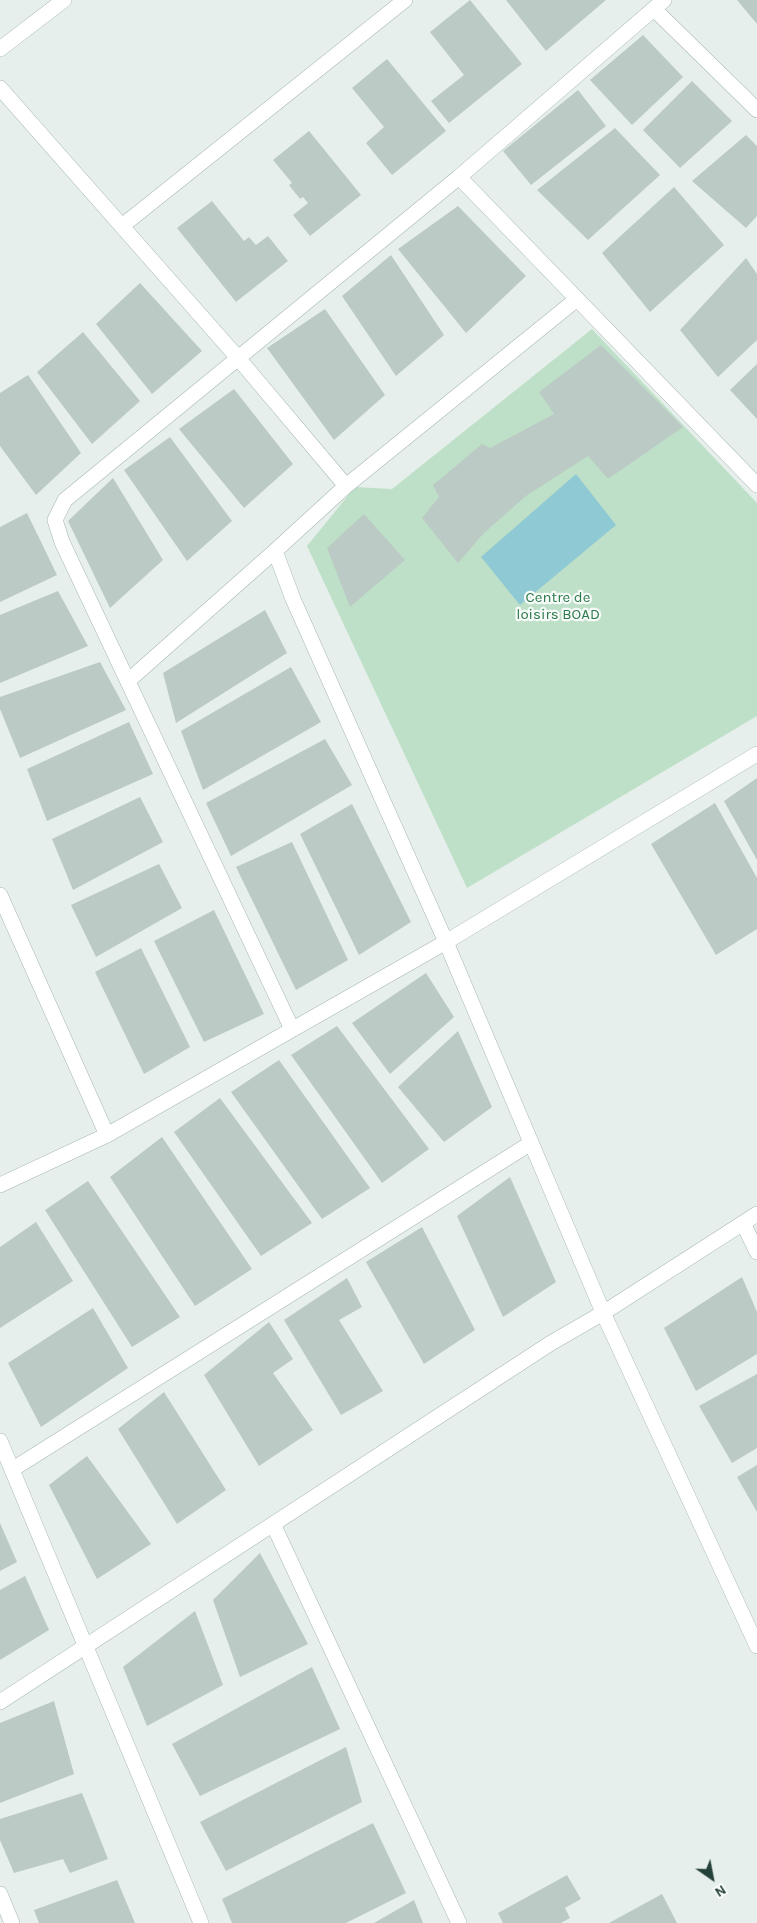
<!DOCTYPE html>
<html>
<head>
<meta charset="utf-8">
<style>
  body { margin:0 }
  #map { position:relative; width:757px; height:1923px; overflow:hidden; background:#e6efeb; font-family:Karla,sans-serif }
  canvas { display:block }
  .north { position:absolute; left:687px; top:1853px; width:50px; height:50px; -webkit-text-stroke:4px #f7fbf9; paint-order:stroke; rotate:147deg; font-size:14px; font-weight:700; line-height:20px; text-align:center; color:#24423a }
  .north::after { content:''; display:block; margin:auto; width:18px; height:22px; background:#24423a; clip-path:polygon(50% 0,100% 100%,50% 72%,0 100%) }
</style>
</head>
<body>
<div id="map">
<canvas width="757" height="1923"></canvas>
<div class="north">N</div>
</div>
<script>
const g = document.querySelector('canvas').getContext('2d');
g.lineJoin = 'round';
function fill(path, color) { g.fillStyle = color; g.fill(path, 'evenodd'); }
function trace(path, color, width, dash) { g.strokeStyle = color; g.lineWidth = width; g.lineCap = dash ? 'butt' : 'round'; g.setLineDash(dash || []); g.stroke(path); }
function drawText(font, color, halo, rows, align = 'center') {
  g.font = font + ' Karla,sans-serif'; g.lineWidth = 4.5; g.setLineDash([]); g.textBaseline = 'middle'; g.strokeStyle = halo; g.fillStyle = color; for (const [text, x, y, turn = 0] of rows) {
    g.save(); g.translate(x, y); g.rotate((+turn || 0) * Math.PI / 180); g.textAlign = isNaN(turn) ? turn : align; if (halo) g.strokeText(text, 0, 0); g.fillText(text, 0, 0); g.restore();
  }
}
const green = new Path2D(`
  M592 329 757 503V716L467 888 307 546 355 487 392 489Z`);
const water = new Path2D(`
  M576 474 616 525 520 605 481 557Z`);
const building = new Path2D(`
  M470 0 522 64 449 123 431 101 464 75 430 32Z
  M506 0H606L546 51Z
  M737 0H757V24Z
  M643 35 683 77 632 125 590 80Z
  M387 59 446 131 392 175 366 143 384 127 352 88Z
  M692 81 732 121 680 168 643 130Z
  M578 90 606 126 531 185 503 151Z
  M615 128 660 175 588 240 537 190Z
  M309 131 361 195 310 236 293 215 308 203 303 197 300 199 289 185 292 183 273 160Z
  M746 135 757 146V216L746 228 692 181Z
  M674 187 724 245 650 312 602 253Z
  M212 201 244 241 249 237 256 245 268 236 288 261 236 302 177 228Z
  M458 206 526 276 466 333 398 249Z
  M391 255 444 335 396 376 342 296Z
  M746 258 757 274V340L718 377 680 330Z
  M140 283 202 351 152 394 96 324Z
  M325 309 385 395 334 440 267 348Z
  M83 332 140 401 92 444 37 372Z
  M601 345 683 427 608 479 588 456 526 496 484 533 458 563 422 518 439 497 433 485 482 444 490 448 554 414 539 392Z
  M757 364V419L730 390Z
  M28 375 81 453 36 495 0 446V393Z
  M234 389 293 464 244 508 179 429Z
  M170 437 232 521 187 561 124 470Z
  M113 478 163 560 110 608 68 521Z
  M27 513 57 575 0 602V527Z
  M364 514 405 560 350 607 327 548Z
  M58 591 88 646 0 683V615Z
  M265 610 287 653 176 723 163 673Z
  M100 662 126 710 20 758 0 709V697Z
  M291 667 321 722 203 790 181 731Z
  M129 722 153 774 47 821 27 769Z
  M325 739 352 785 231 856 206 803Z
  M757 778V860L724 801Z
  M140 797 163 842 73 890 52 839Z
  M715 803 757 878V929L716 955 651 844Z
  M352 804 411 922 359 955 300 834Z
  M292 842 348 960 296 990 236 867Z
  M159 864 182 908 96 957 71 905Z
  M214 910 264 1014 204 1042 154 941Z
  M141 948 190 1047 144 1074 95 972Z
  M426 973 454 1017 390 1074 352 1023Z
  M337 1026 429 1149 382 1183 291 1055Z
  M458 1031 492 1107 444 1142 398 1087Z
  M279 1060 370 1188 322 1219 231 1092Z
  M220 1098 312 1223 261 1256 174 1132Z
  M162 1137 252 1269 195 1306 110 1177Z
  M510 1177 556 1282 503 1317 457 1216Z
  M88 1181 180 1317 132 1347 45 1210Z
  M36 1222 73 1281 0 1328V1247Z
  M422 1227 475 1330 424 1364 366 1262Z
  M742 1277 757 1312V1354L696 1391 664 1328Z
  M347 1278 362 1307 339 1320 383 1391 341 1415 284 1320Z
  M93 1308 128 1368 41 1427 8 1363Z
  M269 1322 293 1359 273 1373 313 1430 259 1466 204 1375Z
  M757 1374V1448L732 1463 699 1406Z
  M164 1392 226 1490 177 1524 118 1429Z
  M87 1456 151 1544 97 1579 49 1485Z
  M757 1465V1512L737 1477Z
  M0 1523 17 1562 0 1571Z
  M260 1553 308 1644 240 1677 213 1600Z
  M25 1576 49 1630 0 1660V1590Z
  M195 1611 223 1685 147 1726 123 1667Z
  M312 1667 340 1729 200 1796 172 1744Z
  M54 1701 74 1774 0 1803V1723Z
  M346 1747 362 1802 226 1871 200 1822Z
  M82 1793 108 1859 70 1873 63 1859 14 1873 0 1840V1819Z
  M373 1823 406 1893 346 1923H232L222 1899Z
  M567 1875 581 1899 565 1908 570 1918 561 1923H503L498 1913Z
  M117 1880 135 1923H39L34 1910Z
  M662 1894 677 1923H609Z
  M414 1900 423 1923H374Z`);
const minor = new Path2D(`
  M654 9 757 110
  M0 49 64 0
  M0 88 238 358 346 486
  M459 177 757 485
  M122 226 405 0
  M577 299 346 486 275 551 293 599 446 942 605 1317 757 1646
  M128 681 275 551
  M0 895 107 1135
  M292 1029 62 542 55 520 65 500 459 177 664 0
  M0 1185 107 1135 446 942 757 754
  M743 1223 757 1252
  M0 1441 201 1923
  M13 1469 531 1143
  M273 1524 459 1923
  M0 1702 551 1343 603 1313 757 1214
  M0 1894 12 1923`);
const parkNames = [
  ["Centre de",558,598],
  ["loisirs BOAD",558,615]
];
fill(green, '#bfe0c8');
fill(water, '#8ec9d4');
fill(building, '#bbcac4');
trace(minor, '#a8b8b2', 16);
trace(minor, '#fff', 15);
drawText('15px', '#2d7a4b', '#f7fbf9', parkNames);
</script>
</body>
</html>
